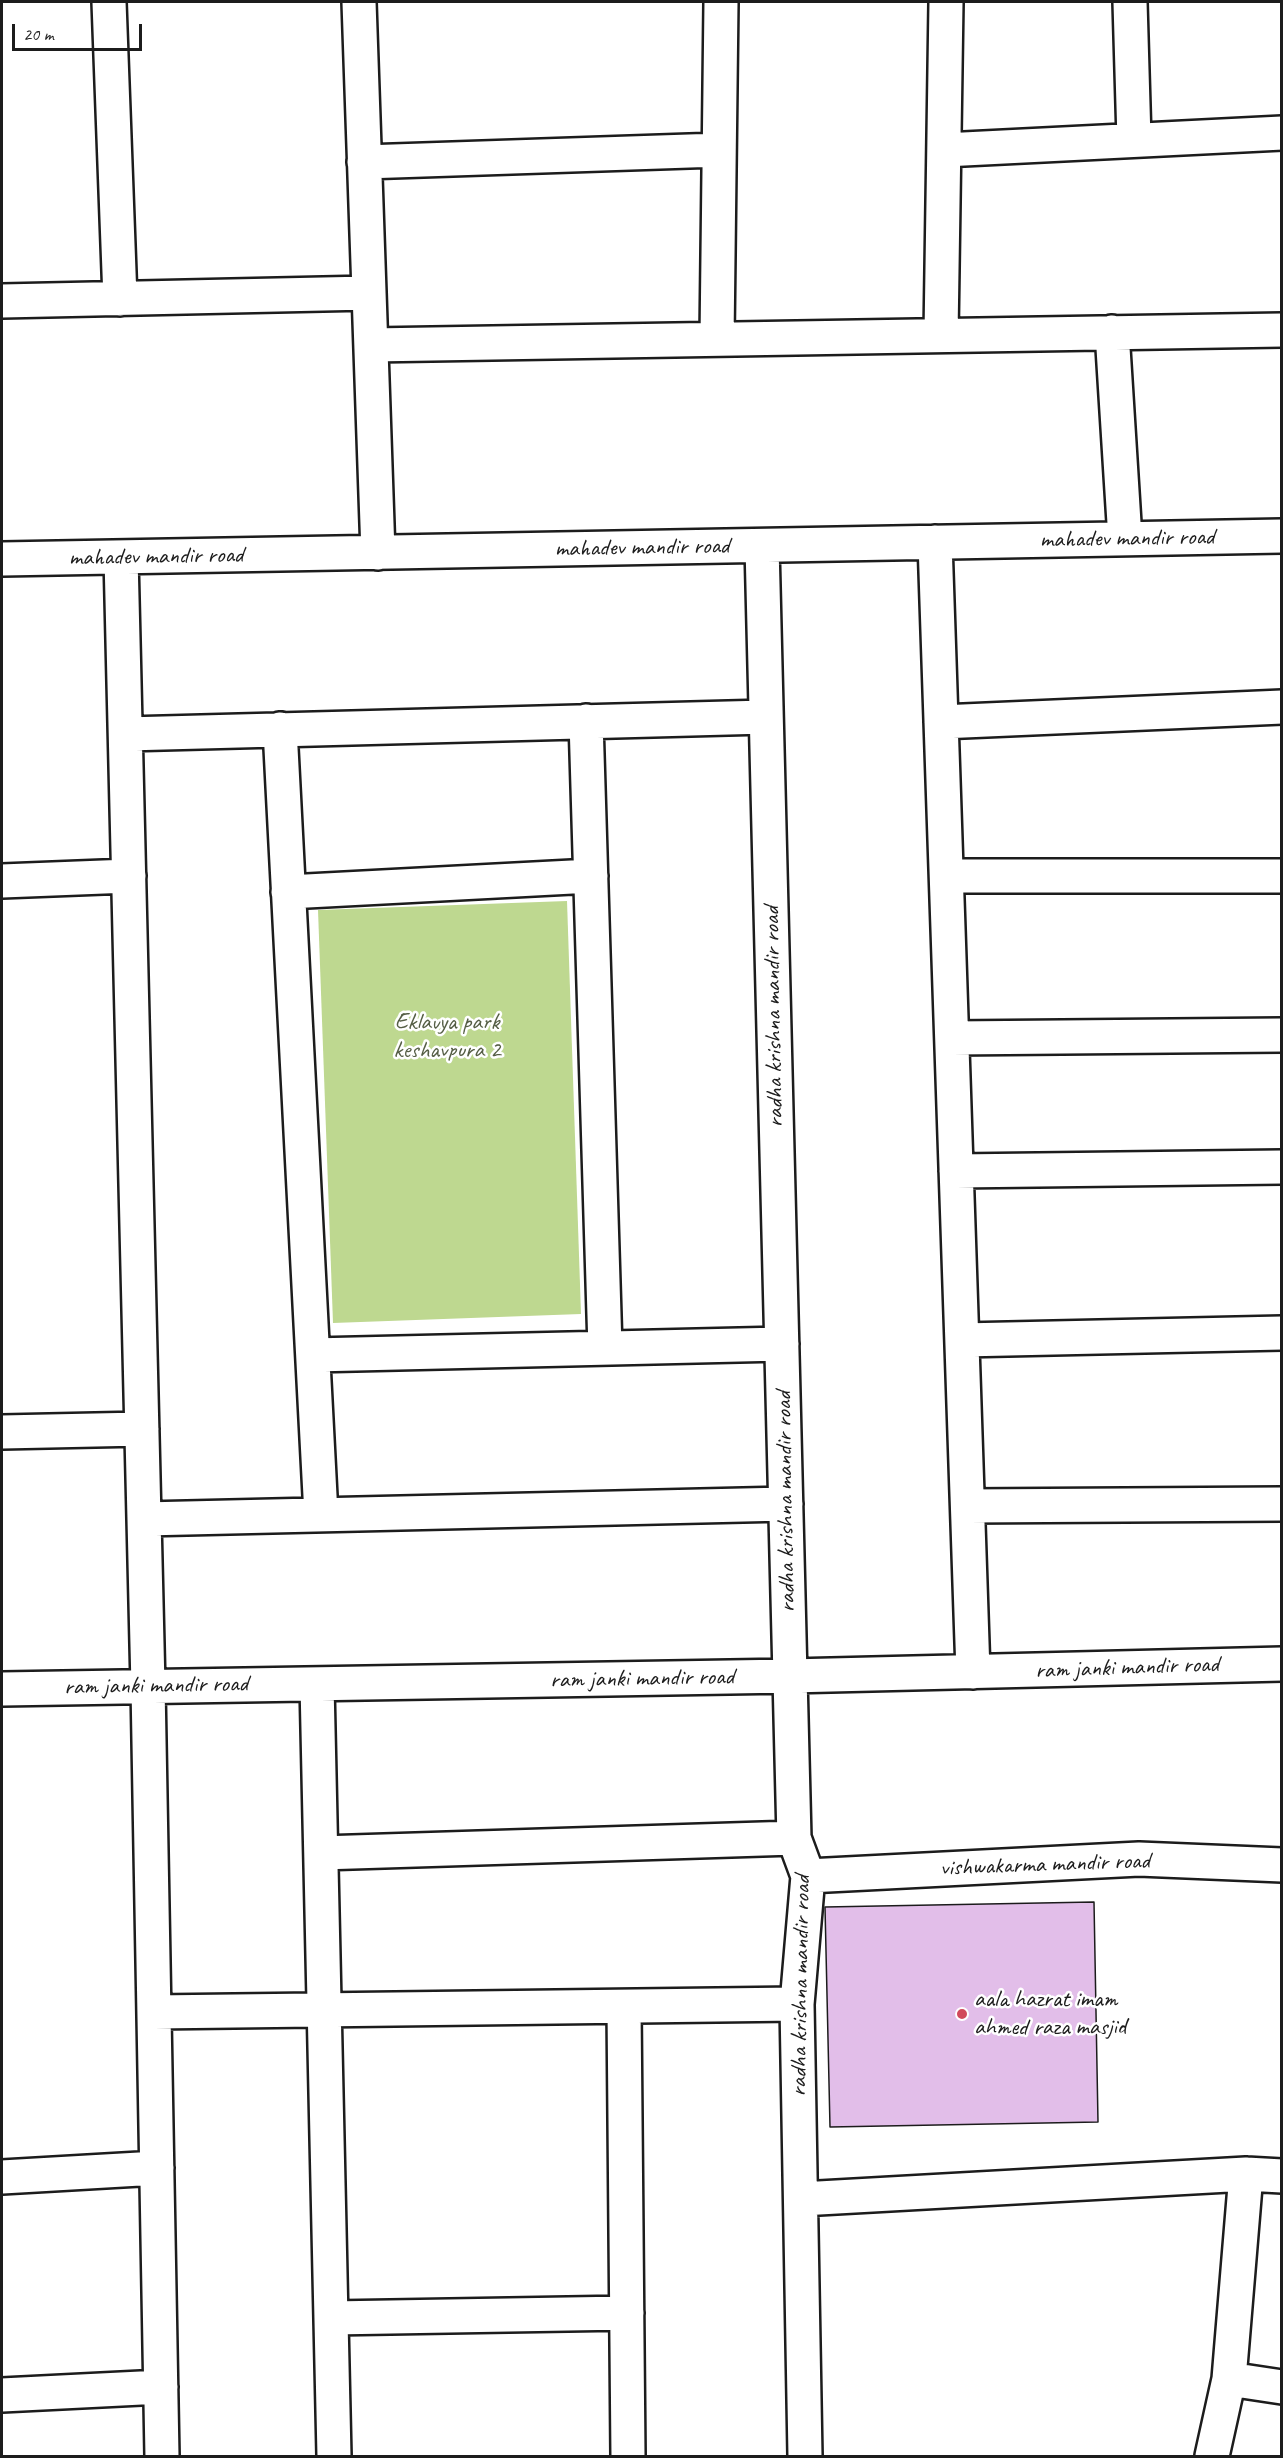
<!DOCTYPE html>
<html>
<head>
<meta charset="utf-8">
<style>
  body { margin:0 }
  #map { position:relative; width:1283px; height:2458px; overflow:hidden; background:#fff; font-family:Caveat,sans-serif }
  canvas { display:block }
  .frame { position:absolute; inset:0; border:3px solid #1c1c1c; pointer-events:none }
  .scale { position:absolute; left:12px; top:24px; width:130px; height:27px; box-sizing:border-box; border:3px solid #1c1c1c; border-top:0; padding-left:8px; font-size:18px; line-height:21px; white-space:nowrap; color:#1c1c1c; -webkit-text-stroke:4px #fff; paint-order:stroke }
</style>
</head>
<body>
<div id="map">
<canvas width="1283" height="2458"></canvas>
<div class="frame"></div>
<div class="scale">20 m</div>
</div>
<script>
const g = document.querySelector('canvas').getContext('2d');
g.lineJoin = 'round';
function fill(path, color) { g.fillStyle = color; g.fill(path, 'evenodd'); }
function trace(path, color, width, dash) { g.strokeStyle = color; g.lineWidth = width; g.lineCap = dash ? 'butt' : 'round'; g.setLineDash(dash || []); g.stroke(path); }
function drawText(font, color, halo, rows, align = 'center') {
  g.font = font + ' Caveat,sans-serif'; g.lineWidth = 5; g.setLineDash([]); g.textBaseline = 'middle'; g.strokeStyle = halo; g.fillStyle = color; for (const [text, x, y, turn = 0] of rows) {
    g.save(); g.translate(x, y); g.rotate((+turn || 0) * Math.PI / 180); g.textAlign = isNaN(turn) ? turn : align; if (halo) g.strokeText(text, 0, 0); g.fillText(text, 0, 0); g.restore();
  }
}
const green = new Path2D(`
  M567 901 581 1314 333 1323 318 910Z`);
const building = new Path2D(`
  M1094 1902 1098 2122 830 2127 825 1907Z`);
const minor = new Path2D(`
  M109 2 120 299
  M359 2 378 553
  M1130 2 1134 140
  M944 150 1282 133
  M364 162 719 150
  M2 301 369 293
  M1112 332 1125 539
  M941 335 946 2
  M717 339 721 2
  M371 345 1282 330
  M935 542 973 1672
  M762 546 794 1838 808 1876 797 2004 805 2456
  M121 557 148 1686 162 2456
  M2 559 1282 536
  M586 721 605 1348
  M941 722 1282 707
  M280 729 321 1515
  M126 734 766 717
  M947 876H1282
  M2 881 129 876
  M288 892 591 876
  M952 1038 1282 1035
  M956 1171 1282 1167
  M962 1340 1282 1333
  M313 1355 782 1344
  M2 1432 142 1429
  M968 1506 1282 1504
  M144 1519 786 1504
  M317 1684 334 2456
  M2 1689 790 1676 1282 1664
  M321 1853 794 1838
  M808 1876 1139 1859 1282 1865
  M624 2007 628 2456
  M154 2012 797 2004
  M2 2177 157 2168
  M801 2199 1246 2174 1282 2176
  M331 2318 627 2313
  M1229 2379 1282 2387
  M2 2395 161 2387
  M1212 2456 1229 2379 1246 2174`);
const markers = [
  [962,2014,6,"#d1495b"]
];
const streetNames = [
  ["mahadev mandir road",1127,539,-1],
  ["mahadev mandir road",642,548,-1],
  ["mahadev mandir road",156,557,-1],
  ["radha krishna mandir road",774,1017,-91],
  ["radha krishna mandir road",786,1502,-91],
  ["ram janki mandir road",1127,1668,-2],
  ["ram janki mandir road",642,1679,-1],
  ["ram janki mandir road",156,1686,-1],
  ["vishwakarma mandir road",1045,1865,-2],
  ["radha krishna mandir road",801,1986,-89]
];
const parkNames = [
  ["Eklavya park",447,1023],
  ["keshavpura 2",447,1051]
];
const poiNames = [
  ["aala hazrat imam",974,2000],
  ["ahmed raza masjid",974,2028]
];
fill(green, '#bed890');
fill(building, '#e2bee9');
trace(building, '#1c1c1c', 1.5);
trace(minor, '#1c1c1c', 38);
trace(minor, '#fff', 33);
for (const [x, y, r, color] of markers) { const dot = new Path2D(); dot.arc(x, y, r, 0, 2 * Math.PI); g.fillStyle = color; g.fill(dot); trace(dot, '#fff', 2); }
drawText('24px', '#1c1c1c', '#fff', streetNames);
drawText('24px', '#555e45', '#fff', parkNames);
drawText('24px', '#1c1c1c', '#fff', poiNames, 'left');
</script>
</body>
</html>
